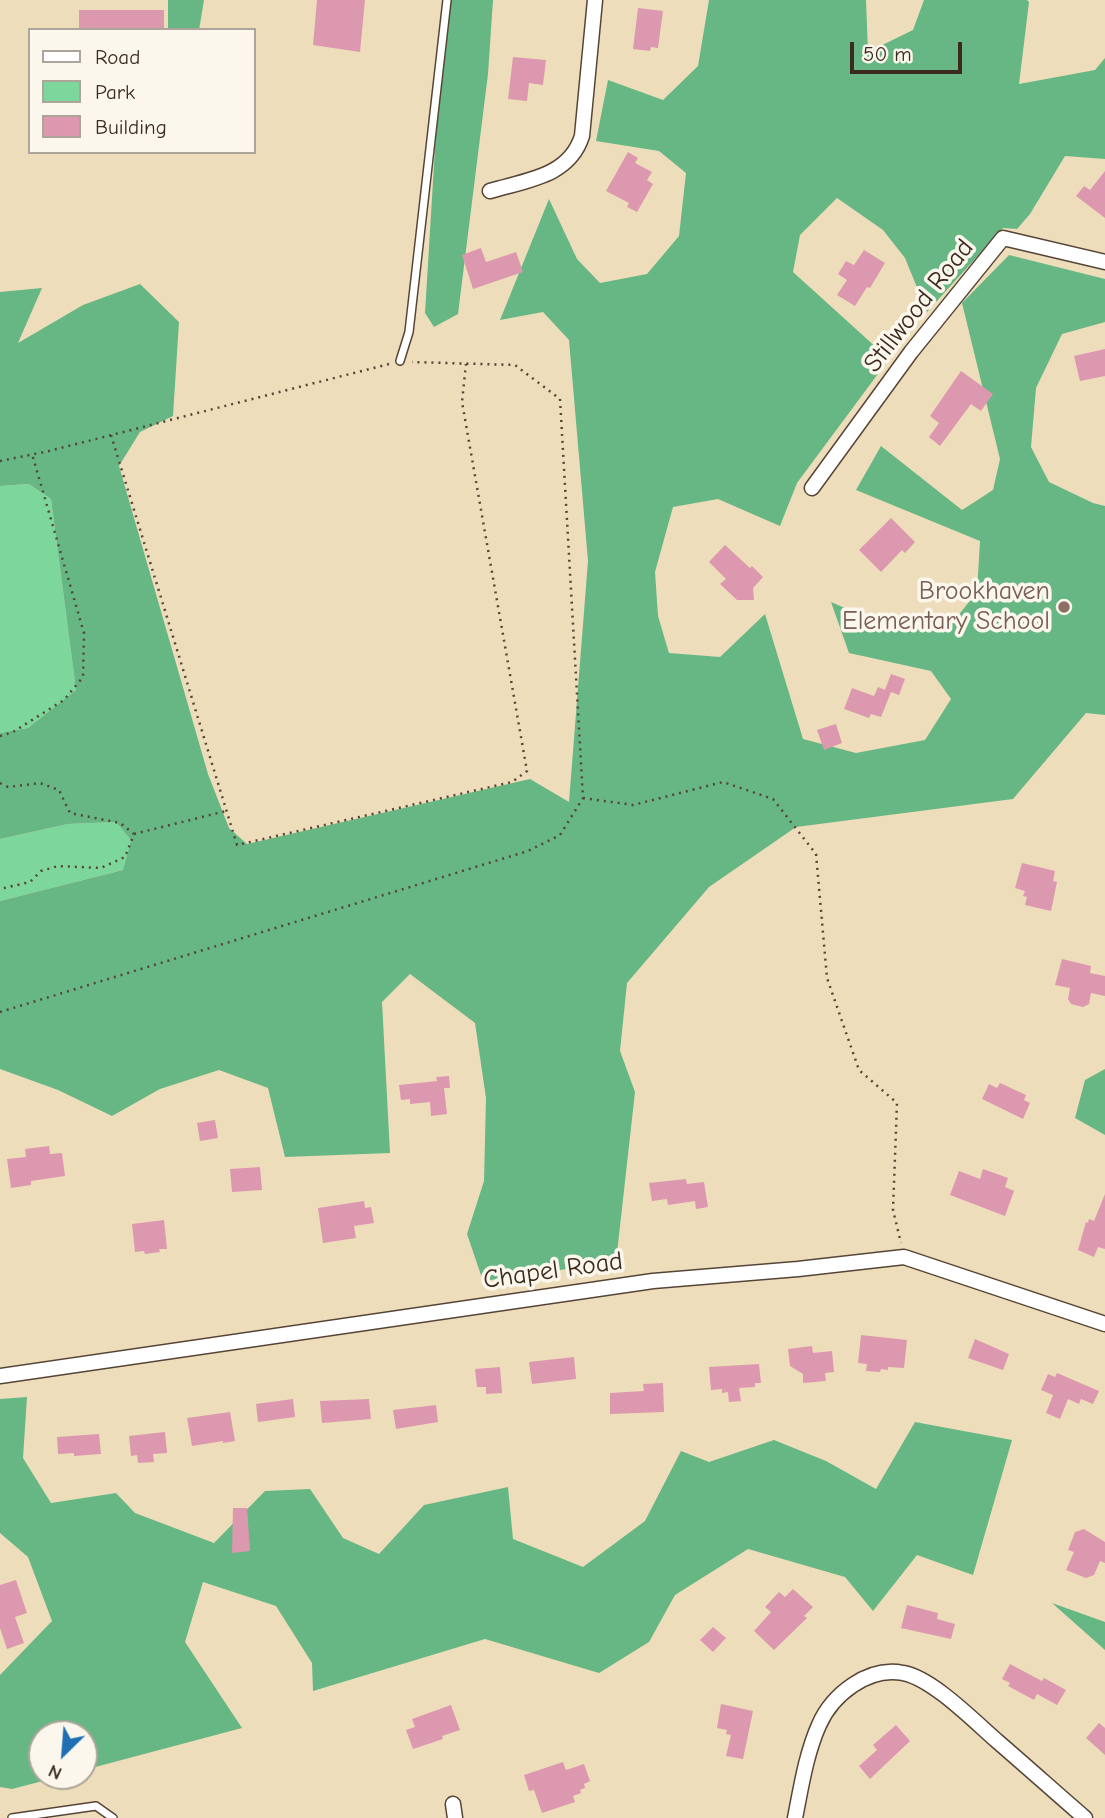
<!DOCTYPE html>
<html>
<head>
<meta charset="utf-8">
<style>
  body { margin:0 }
  #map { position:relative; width:1105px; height:1818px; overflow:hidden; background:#edb; font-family:"Comic Neue",sans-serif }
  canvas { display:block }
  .legend { position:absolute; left:28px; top:28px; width:228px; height:126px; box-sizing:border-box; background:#fbf7ec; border:2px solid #aea59a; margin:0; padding:9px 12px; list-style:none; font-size:21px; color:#3b2a1e }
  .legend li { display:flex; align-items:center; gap:14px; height:35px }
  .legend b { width:35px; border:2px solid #aea59a }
  .north { position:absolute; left:28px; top:1720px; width:70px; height:70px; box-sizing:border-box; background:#fbf7ec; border:2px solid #aea59a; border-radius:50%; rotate:205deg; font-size:19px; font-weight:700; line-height:28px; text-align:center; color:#3b2a1e }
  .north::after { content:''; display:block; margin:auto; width:24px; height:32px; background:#1f6fb2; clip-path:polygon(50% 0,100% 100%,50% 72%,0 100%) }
  .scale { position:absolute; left:850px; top:42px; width:112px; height:32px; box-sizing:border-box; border:4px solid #3b2a1e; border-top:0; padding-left:9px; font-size:21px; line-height:24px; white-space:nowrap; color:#3b2a1e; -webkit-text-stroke:5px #fbf7ec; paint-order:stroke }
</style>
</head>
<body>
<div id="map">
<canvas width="1105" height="1818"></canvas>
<ul class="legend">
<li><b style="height:9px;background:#fff"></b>Road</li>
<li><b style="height:19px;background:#7dd69c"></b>Park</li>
<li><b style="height:19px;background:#dc98af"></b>Building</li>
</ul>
<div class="north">N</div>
<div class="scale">50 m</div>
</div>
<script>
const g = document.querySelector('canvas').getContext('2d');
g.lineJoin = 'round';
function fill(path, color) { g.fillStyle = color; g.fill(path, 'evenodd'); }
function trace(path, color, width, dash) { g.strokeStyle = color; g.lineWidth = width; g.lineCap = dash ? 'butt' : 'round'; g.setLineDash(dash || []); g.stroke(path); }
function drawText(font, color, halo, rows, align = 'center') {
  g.font = font + ' "Comic Neue",sans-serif'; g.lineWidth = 7; g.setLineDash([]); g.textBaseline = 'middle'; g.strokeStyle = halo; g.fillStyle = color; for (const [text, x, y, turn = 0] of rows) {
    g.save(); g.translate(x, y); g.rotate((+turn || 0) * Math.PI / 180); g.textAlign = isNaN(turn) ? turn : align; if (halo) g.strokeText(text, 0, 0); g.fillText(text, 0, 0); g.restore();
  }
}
const green = new Path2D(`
  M29 484 51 499 76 690 28 728 0 733V486Z
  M116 822 131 840 123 870 0 901V839L68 824Z`);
const forest = new Path2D(`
  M168 0H204L199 30H168Z
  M444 0H493L488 74 458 314 434 327 425 313Z
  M709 0H866L868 52 913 30 924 0H1027L1029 2 1019 84 1095 70 1105 58V159L1065 156 1030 214 1017 229 1003 228 927 312 905 258 883 230 837 198 800 235 793 272 889 359 797 483 780 526 718 499 673 507 655 572 658 616 669 653 720 657 765 614 803 739 856 753 925 740 951 699 931 671 849 653 831 602 893 629 948 628 977 592 980 541 856 490 881 446 962 510 993 490 1000 459 962 303 1009 255 1105 279V322L1062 334 1036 388 1031 447 1049 482 1093 503 1105 506V715L1086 713 1013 799 796 827 709 887 627 983 620 1051 635 1092 616 1262 483 1281 467 1234 484 1181 486 1098 475 1023 410 974 382 1002 390 1153 285 1157 268 1088 219 1070 160 1089 112 1116 58 1090 0 1069V901L123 870 131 840 116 822 68 824 0 839V733L28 728 76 690 51 499 29 484 0 486V292L42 288 18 343 83 305 140 284 179 322 173 416 140 432 119 466 208 774 229 828 247 844 530 779 569 802 588 561 569 340 543 312 500 320 549 199 577 259 600 283 647 274 679 236 686 173 659 151 596 141 608 80 663 100 698 66Z
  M1105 1069V1135L1075 1118 1085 1080Z
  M27 1397 23 1458 51 1503 116 1493 135 1513 214 1543 265 1491 310 1489 343 1538 379 1554 424 1505 508 1487 513 1539 583 1567 645 1521 681 1451 709 1462 774 1440 826 1461 876 1489 915 1422 1012 1440 973 1575 917 1555 873 1611 845 1577 748 1549 675 1595 649 1642 599 1673 485 1639 313 1691 312 1663 276 1606 203 1582 185 1642 242 1728 84 1770V1734H42V1776H62L12 1789 0 1787V1675L52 1621 28 1557 0 1533V1399Z
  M1052 1603 1105 1622V1650Z`);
const building = new Path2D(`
  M317 0H365L360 52 313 45Z
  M638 8 663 11 658 48 651 47 650 51 633 49Z
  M79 10H164V30H79Z
  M513 57 546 60 543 85 529 83 527 101 508 99Z
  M628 152 638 158 635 163 652 172 647 180 653 184 637 212 627 207 629 203 606 191Z
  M1105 171V218L1076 196 1084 186 1090 190Z
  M481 248 486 262 516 252 523 272 473 289 462 255Z
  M864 250 885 263 870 288 867 287 855 306 837 295 847 280 838 274 846 261 854 265Z
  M1105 349V376L1080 381 1074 356Z
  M961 371 993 394 981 411 971 404 940 446 929 437 939 423 930 416Z
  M891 518 915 542 905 553 902 550 881 572 859 550Z
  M725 545 750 568 752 566 763 577 753 588 754 600H737L720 584 726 579 709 562Z
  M891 674 905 679 899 695 891 692 881 717 871 714 869 718 844 709 852 688 874 696 878 687 885 690Z
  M836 724 842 743 824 750 817 730Z
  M1022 863 1055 871 1053 881 1057 882 1051 911 1025 905 1027 897 1023 896 1025 891 1015 888Z
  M1062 959 1091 966 1090 973 1105 976V996L1091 993 1089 1004 1083 1007 1071 1004 1068 999 1070 988 1055 985Z
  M449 1076 450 1088H444L447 1114 431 1116 430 1102 410 1104V1099L401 1100 399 1085 437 1081 436 1077Z
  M1000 1083 1026 1095 1024 1100 1030 1103 1023 1119 982 1099 989 1084 997 1088Z
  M215 1120 218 1138 200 1141 197 1123Z
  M49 1146 50 1154 62 1153 65 1176 31 1181V1185L11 1188 7 1159 26 1157 25 1149Z
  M260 1167 262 1190 232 1192 230 1169Z
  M983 1169 1008 1178 1005 1187 1014 1191 1005 1216 950 1195 959 1171 980 1179Z
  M686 1179 687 1184 704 1182 708 1207 696 1209 695 1201 668 1205 667 1199 652 1201 649 1183Z
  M1105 1194V1249L1098 1247 1094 1257 1078 1250 1086 1222 1088 1223 1089 1219 1094 1221Z
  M364 1201 365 1208 371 1207 374 1223 354 1226 356 1238 323 1243 318 1208Z
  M164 1220 167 1249H159L160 1252 145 1254 144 1251 135 1252 132 1224Z
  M861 1335 907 1340 904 1368 888 1367V1370L881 1369 880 1372 866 1371 867 1364 858 1363Z
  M975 1339 1009 1354 1003 1370 968 1358Z
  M812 1346 813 1353 832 1351 834 1372 825 1373 826 1381 803 1383V1374L790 1366 788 1349Z
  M574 1357 576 1379 532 1384 529 1362Z
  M759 1364 761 1383H755V1387L739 1388 741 1401 729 1402 728 1392 722 1393V1389L711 1390 709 1367Z
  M500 1367 502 1393 486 1394V1387H477L475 1369Z
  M1057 1373 1099 1391 1093 1404 1081 1399 1079 1404 1068 1399 1060 1419 1046 1413 1053 1395 1041 1390 1048 1374 1055 1377Z
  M663 1383 664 1412 610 1414V1393L644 1391 643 1384Z
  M293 1399 295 1417 258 1422 256 1404Z
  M369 1399 371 1419 322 1423 320 1401Z
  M436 1405 438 1422 396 1429 393 1410Z
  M230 1412 235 1441 223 1443V1441L192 1446 187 1418Z
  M165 1432 167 1453 153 1454 154 1462 138 1463 137 1455 131 1456 129 1436Z
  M99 1434 101 1454 74 1456V1453L58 1454 57 1437Z
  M233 1508H247L250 1551 232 1553Z
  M1084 1529 1105 1542V1563L1100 1561 1094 1575 1086 1578 1066 1570 1074 1552 1068 1550 1075 1532Z
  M16 1580 27 1613 15 1617 24 1643 7 1649 0 1628V1585Z
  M793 1589 813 1607 804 1616 807 1618 774 1650 754 1631 771 1612 765 1607 779 1592 785 1597Z
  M907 1605 938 1613 937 1619 955 1624 951 1639 901 1628Z
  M713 1627 726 1638 713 1652 700 1640Z
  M1010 1664 1042 1681 1044 1678 1066 1690 1057 1705 1037 1694 1034 1700 1008 1686 1010 1683 1002 1679Z
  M721 1704 753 1711 743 1759 726 1756 731 1735 726 1734 727 1730 717 1728Z
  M451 1705 460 1730 442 1736 443 1739 413 1749 406 1730 415 1727 412 1719Z
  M1099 1723 1105 1728V1755L1086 1738Z
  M896 1725 910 1741 870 1779 859 1766 877 1750 873 1745Z
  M563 1762 566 1770 584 1764 590 1781 584 1784 585 1788 580 1790 581 1793 573 1796 575 1802 542 1813 534 1790 529 1791 524 1775Z`);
const path = new Path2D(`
  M111 435 237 845 512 782 527 771 462 402 466 364
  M0 461 49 451 389 364
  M0 736 13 732 64 700 83 677 84 633 32 454
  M0 783 8 787 40 783 59 790 70 813 120 823 134 834 125 857 101 868 58 866 41 871 30 882 0 889
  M583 798 633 805 723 782 773 799 816 854 827 978 859 1070 897 1103 893 1210 901 1243
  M134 834 226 811
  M0 1012 528 851 560 835 583 798 560 399 515 365 412 362`);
const lane = new Path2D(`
  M400 361 409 332 447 0
  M12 1818 96 1806 113 1818`);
const street = new Path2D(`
  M490 191C526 180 569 177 582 136L595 0
  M812 488 911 352 1003 238 1105 262
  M0 1376 653 1281 798 1269 904 1257 1105 1324
  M453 1804 455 1818
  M795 1818C801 1788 806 1754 819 1725 832 1695 868 1666 903 1673 932 1678 974 1721 997 1741 1026 1766 1055 1792 1085 1818`);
const markers = [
  [1064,607,7,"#8d6e63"]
];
const streetNames = [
  ["Stillwood Road",919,306,-52],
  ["Chapel Road",553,1271,-8]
];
const educationNames = [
  ["Brookhaven",1050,592],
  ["Elementary School",1050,622]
];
fill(green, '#7dd69c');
fill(forest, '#66b784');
fill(building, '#dc98af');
trace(lane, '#564536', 10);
trace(street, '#564536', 17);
trace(path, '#564536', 2.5, [2, 5]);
trace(lane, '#fff', 7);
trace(street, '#fff', 14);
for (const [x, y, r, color] of markers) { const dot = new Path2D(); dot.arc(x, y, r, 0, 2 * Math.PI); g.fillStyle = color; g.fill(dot); trace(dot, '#fbf7ec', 2.5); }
drawText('26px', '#3b2a1e', '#fbf7ec', streetNames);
drawText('26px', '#785e54', '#fbf7ec', educationNames, 'right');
</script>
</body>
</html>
